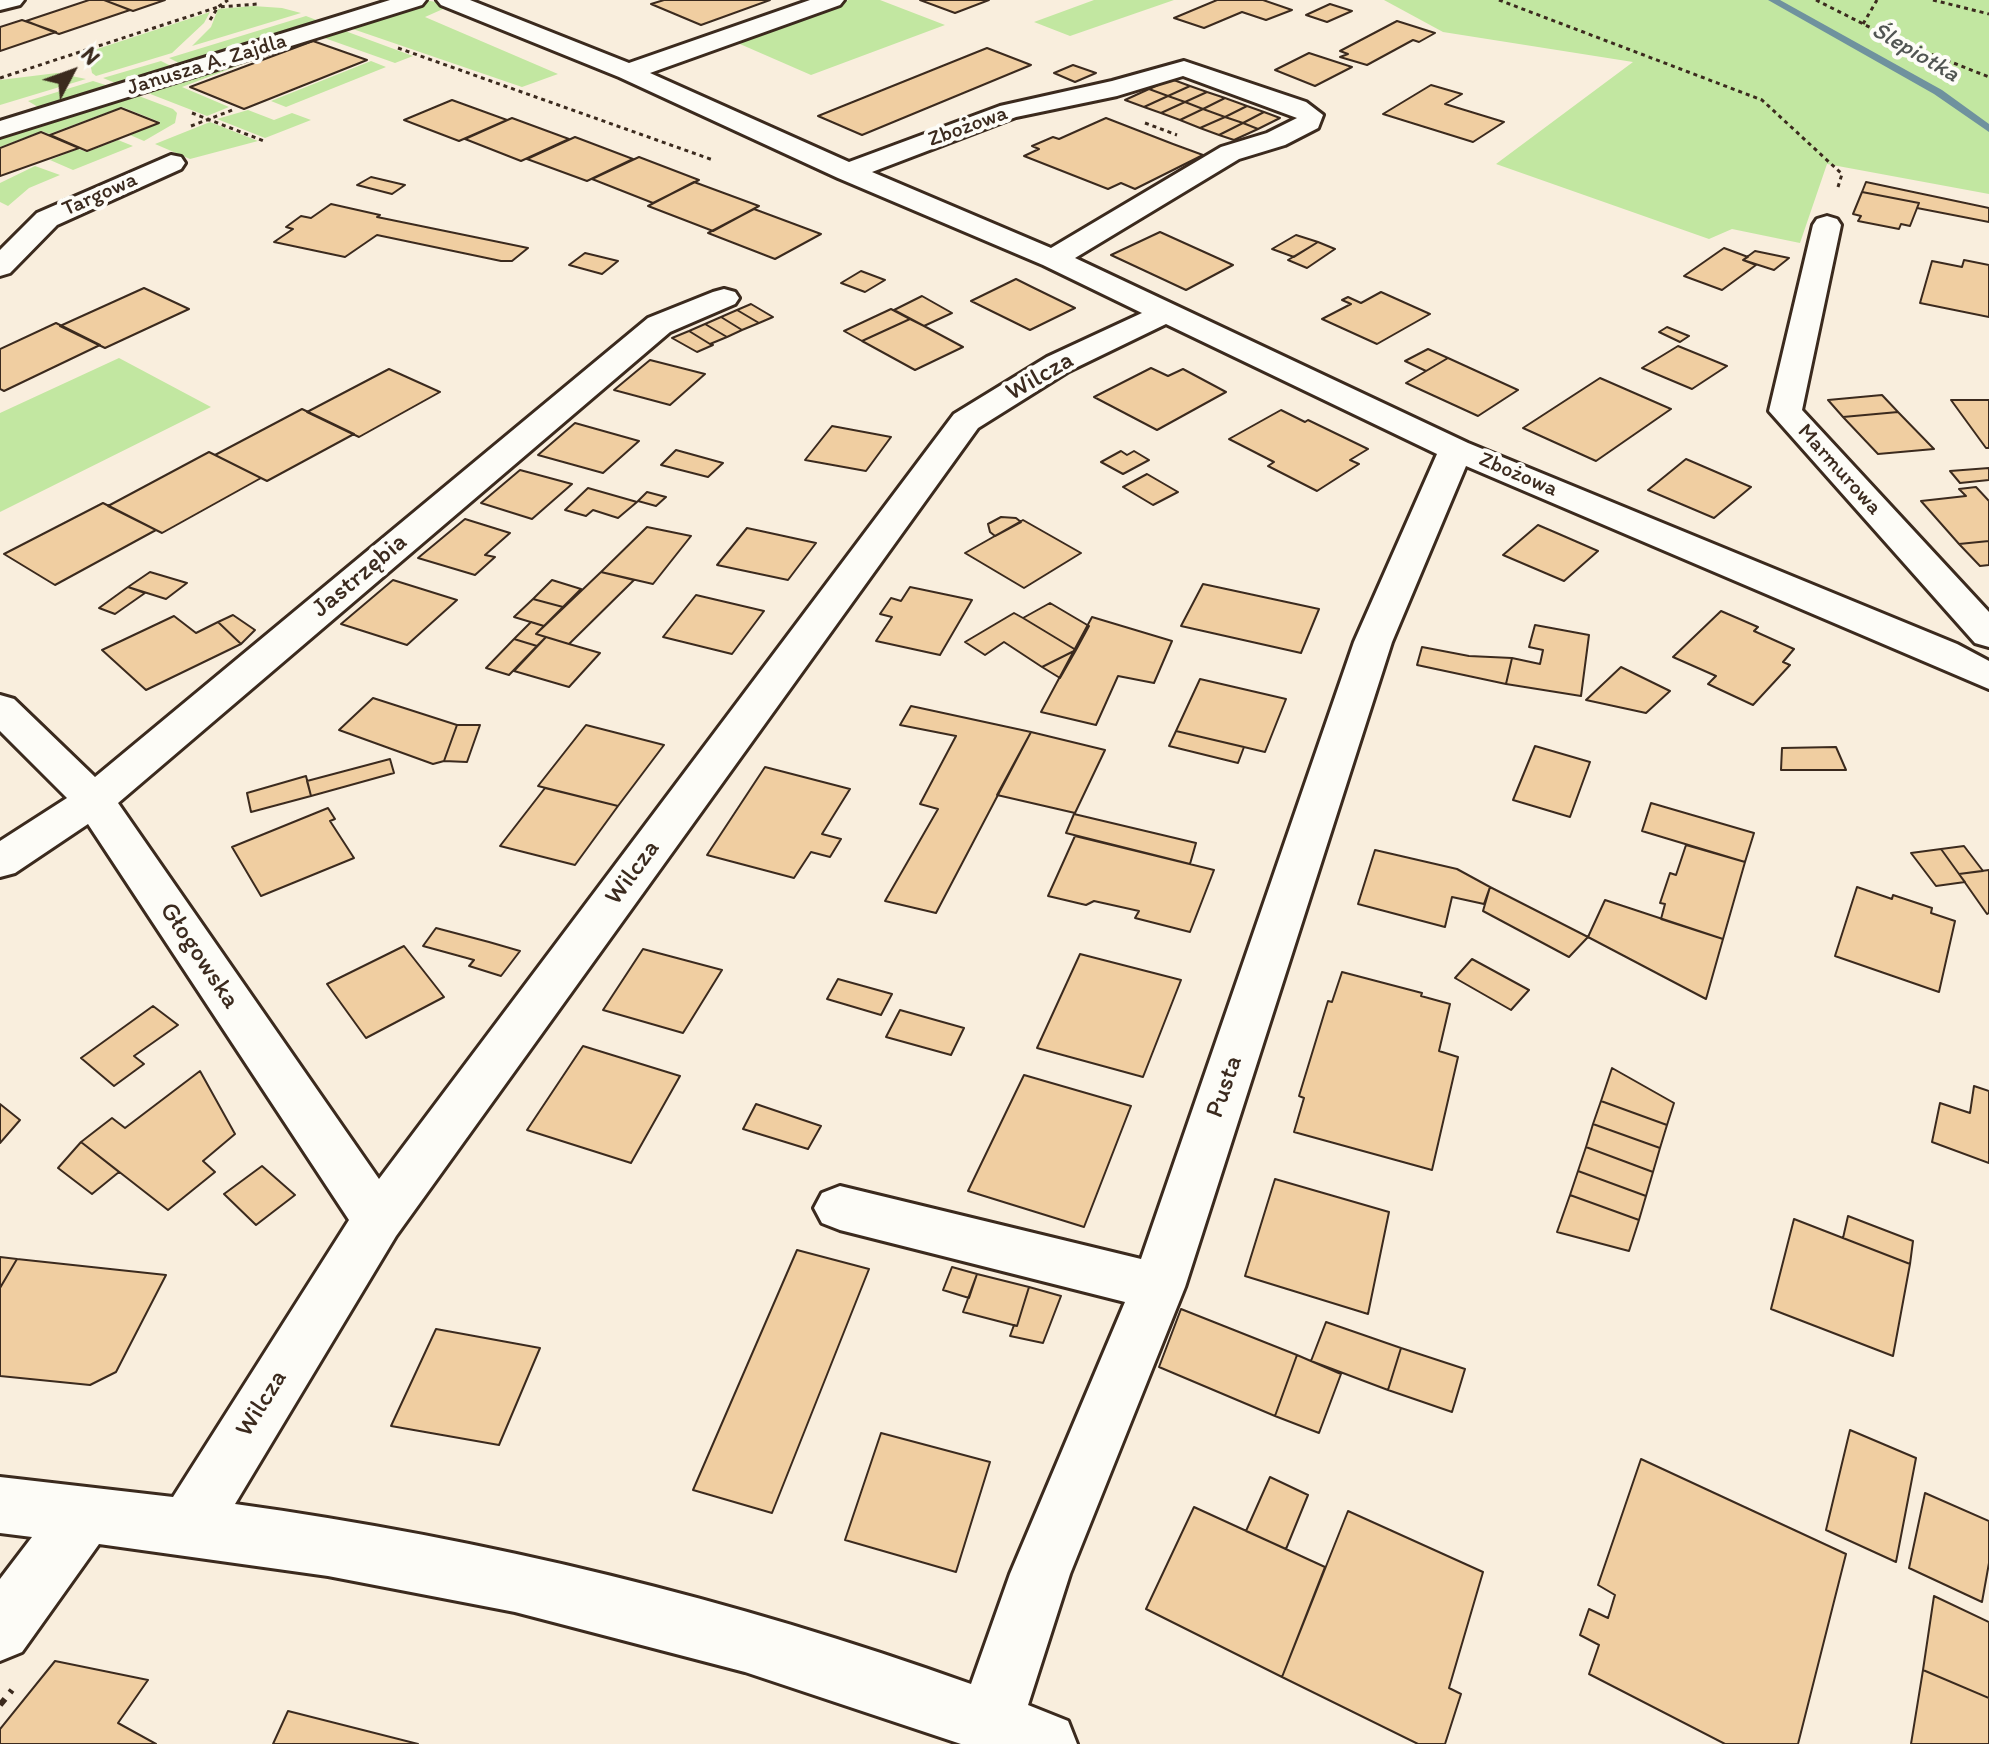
<!DOCTYPE html>
<html>
<head>
<meta charset="utf-8">
<style>
  body { margin:0 }
  #map { position:relative; width:1989px; height:1744px; overflow:hidden; background:#f9eedd; font-family:Itim,sans-serif }
  canvas { display:block }
  .north { position:absolute; left:32px; top:32px; width:80px; height:80px; -webkit-text-stroke:6px #fdfcf7; paint-order:stroke; rotate:49deg; font-size:22px; font-weight:700; line-height:32px; text-align:center; color:#3b2a1e }
  .north::after { content:''; display:block; margin:auto; width:28px; height:36px; background:#3b2a1e; clip-path:polygon(50% 0,100% 100%,50% 72%,0 100%) }
</style>
</head>
<body>
<div id="map">
<canvas width="1989" height="1744"></canvas>
<div class="north">N</div>
</div>
<script>
const g = document.querySelector('canvas').getContext('2d');
g.lineJoin = 'round';
function fill(path, color) { g.fillStyle = color; g.fill(path, 'evenodd'); }
function trace(path, color, width, dash) { g.strokeStyle = color; g.lineWidth = width; g.lineCap = dash ? 'butt' : 'round'; g.setLineDash(dash || []); g.stroke(path); }
function drawText(font, color, halo, rows, align = 'center') {
  g.font = font + ' Itim,sans-serif'; g.lineWidth = 8; g.setLineDash([]); g.textBaseline = 'middle'; g.strokeStyle = halo; g.fillStyle = color; for (const [text, x, y, turn = 0] of rows) {
    g.save(); g.translate(x, y); g.rotate((+turn || 0) * Math.PI / 180); g.textAlign = isNaN(turn) ? turn : align; if (halo) g.strokeText(text, 0, 0); g.fillText(text, 0, 0); g.restore();
  }
}
const green = new Path2D(`
  M425 0 452 5 425 17 558 74 522 87 344 26Z
  M849 0H880L945 25 811 75 733 41Z
  M1094 0H1174L1070 36 1034 22Z
  M1384 0H1989V194L1827 164 1800 243 1732 229 1709 239 1496 164 1633 62 1443 32Z
  M253 6 282 8 301 13 192 46 211 27 218 9Z
  M210 12 204 23 172 53 96 76 92 73 88 52Z
  M306 16 324 23 185 66 169 58Z
  M337 28 413 56 395 63 316 35Z
  M303 41 182 87 229 107 207 116 140 90Z
  M161 61 177 69 123 86 103 78Z
  M371 61 386 67 286 107 271 101Z
  M57 73 86 79 0 105V80Z
  M93 81 115 88 43 110 28 101Z
  M131 93 173 109 177 113 175 123 144 141 130 135 160 122 122 107 49 134 42 131 0 147V134Z
  M248 110 274 120 292 113 311 120 265 138 217 119Z
  M210 122 258 141 190 159 155 144Z
  M118 140 133 146 73 170 50 160 78 149 87 152Z
  M35 166 60 175 29 188 8 206 0 202V183Z
  M119 358 211 407 0 512V413Z`);
const stream = new Path2D(`
  M1768 0H1780L1942 90 1989 124V132L1934 94Z`);
const building = new Path2D(`
  M89 0H104L130 10 59 34 26 21Z
  M104 0H165L133 11Z
  M664 0H770L701 25 651 4Z
  M920 0H989L955 13Z
  M1217 0H1263L1292 10 1266 20 1242 12 1204 28 1174 18Z
  M1330 4 1352 11 1327 22 1306 15Z
  M22 20 56 32 0 51V27Z
  M1397 21 1435 33 1419 42 1413 40 1367 65 1340 57 1348 54 1340 51Z
  M313 41 367 60 244 109 190 87Z
  M987 48 1031 65 862 135 818 116Z
  M1309 53 1352 67 1315 86 1275 70Z
  M1073 65 1096 73 1075 82 1054 73Z
  M1171 79 1190 86 1168 96 1149 89Z
  M1431 85 1462 94 1445 104 1504 122 1473 142 1383 114Z
  M1190 86 1207 92 1185 102 1168 96Z
  M1149 89 1168 96 1144 107 1125 100Z
  M1207 92 1225 98 1203 109 1185 102Z
  M1168 96 1185 102 1161 113 1144 107Z
  M1225 98 1247 106 1225 117 1203 109Z
  M452 100 507 120 459 141 404 120Z
  M1185 102 1203 109 1180 120 1161 113Z
  M1247 106 1264 112 1243 123 1225 117Z
  M121 108 159 123 87 151 50 135Z
  M1203 109 1225 117 1200 128 1180 120Z
  M1264 112 1280 118 1258 129 1243 123Z
  M1225 117 1243 123 1219 135 1200 128Z
  M512 118 569 139 521 161 465 139Z
  M1106 118 1173 144 1203 155 1135 189 1121 183 1108 189 1024 156 1039 149 1032 146 1053 137 1059 139Z
  M1243 123 1258 129 1234 140 1219 135Z
  M41 132 79 148 0 176V148Z
  M575 137 633 159 587 181 527 159Z
  M639 157 699 180 653 203 592 179Z
  M371 177 405 185 392 194 357 185Z
  M694 182 759 206 713 231 648 206Z
  M1866 182 1989 208V222L1917 208 1919 203 1862 192Z
  M1862 192 1919 203 1910 226 1901 224 1899 229 1858 221 1861 216 1853 214Z
  M331 204 380 215 377 217 528 248 512 261H501L377 235 345 257 274 242 293 229 286 227 301 216 311 218Z
  M754 209 821 234 775 259 708 233Z
  M1160 232 1233 265 1186 290 1111 255Z
  M1296 235 1318 242 1294 257 1272 249Z
  M1318 242 1335 249 1307 268 1288 260Z
  M1724 248 1748 257 1743 260 1756 265 1722 290 1684 276Z
  M1755 251 1789 258 1774 270 1743 260Z
  M585 253 618 261 602 274 569 265Z
  M1964 260 1989 265V317L1920 303 1932 261 1962 267Z
  M861 271 885 280 865 292 841 283Z
  M1016 279 1032 287 1075 308 1030 330 971 301Z
  M144 288 189 309 105 348 60 326Z
  M1381 292 1430 314 1377 344 1322 319 1351 304 1342 300 1348 297 1361 303Z
  M922 296 952 313 924 326 894 310Z
  M751 304 773 317 759 323 737 310Z
  M891 309 910 319 862 341 844 331Z
  M737 310 759 323 742 330 721 317Z
  M721 317 742 330 727 337 705 324Z
  M910 319 924 326 963 347 915 370 862 341Z
  M56 323 100 345 4 391 0 389V349Z
  M705 324 727 337 710 344 689 331Z
  M1667 327 1689 336 1680 342 1659 332Z
  M689 331 710 344 713 345 697 352 672 338Z
  M1678 346 1705 357 1727 366 1692 389 1642 368Z
  M1428 349 1448 358 1426 371 1405 361Z
  M1448 358 1518 390 1478 416 1406 383Z
  M650 360 705 374 670 405 614 390Z
  M1151 368 1168 376 1183 369 1226 392 1157 430 1094 397Z
  M389 369 440 392 359 437 307 412Z
  M1600 378 1671 409 1596 461 1523 428Z
  M1882 395 1898 412 1843 417 1828 400Z
  M1951 400H1989V448H1986Z
  M302 409 354 434 267 481 215 455Z
  M1281 410 1305 422 1308 420 1368 449 1350 460 1359 464 1317 491 1268 466 1274 462 1229 439Z
  M1898 412 1934 449 1878 454 1843 417Z
  M575 423 639 441 603 473 538 455Z
  M832 426 891 437 866 471 805 460Z
  M676 450 723 463 708 477 661 465Z
  M1121 451 1127 455 1134 451 1149 460 1123 474 1101 462Z
  M209 452 261 478 162 533 108 506Z
  M1686 459 1751 487 1714 518 1648 490Z
  M1989 468V480L1960 483 1950 471Z
  M520 470 572 484 532 519 481 503Z
  M1147 474 1178 492 1153 505 1123 487Z
  M1976 487 1989 501V541L1959 544 1921 501 1966 496 1959 489Z
  M588 488 637 502 618 518 593 510 586 516 565 510Z
  M647 492 666 497 656 506 638 501Z
  M103 503 156 530 55 585 4 554Z
  M1001 517 1016 518 1021 522 995 536 990 532 988 524Z
  M465 519 510 533 485 555 495 557 475 575 418 558Z
  M1023 520 1081 553 1024 588 965 553Z
  M1538 525 1559 534 1598 551 1564 581 1503 555Z
  M647 527 691 536 653 584 601 572Z
  M747 528 816 543 788 580 717 565Z
  M1989 541V565L1980 566 1959 544Z
  M150 572 187 583 166 599 128 587Z
  M601 572 634 580 569 644 536 634Z
  M393 580 457 600 407 645 341 624Z
  M552 580 581 589 563 607 533 599Z
  M1203 584 1319 609 1301 653 1181 626Z
  M128 587 145 593 115 614 99 608Z
  M910 587 972 600 940 655 876 641 892 617 880 614 891 598 901 601Z
  M696 595 764 611 732 654 663 637Z
  M533 599 563 607 544 626 514 617Z
  M1050 603 1089 626 1076 650 1023 618Z
  M1721 611 1758 627 1754 631 1794 649 1783 662 1790 665 1753 705 1708 684 1716 676 1673 657Z
  M1014 613 1023 618 1076 650 1042 667 1004 642 985 655 965 642Z
  M233 615 255 630 241 644 218 622Z
  M174 616 196 633 218 622 241 644 146 690 102 650Z
  M1092 617 1172 641 1154 683 1118 676 1096 725 1041 712Z
  M531 622 544 626 536 634 546 637 537 646 514 639Z
  M1535 625 1589 635 1581 696 1506 684 1512 658 1540 664 1543 650 1529 647Z
  M546 637 569 644 600 653 569 687 514 671Z
  M514 639 537 646 509 675 486 668Z
  M1422 647 1469 656 1512 658 1506 684 1417 665Z
  M1076 650 1060 678 1042 667Z
  M1621 667 1670 691 1646 713 1586 700Z
  M1200 679 1286 699 1265 752 1176 731Z
  M373 698 457 725 444 761 433 764 339 730Z
  M911 706 1031 732 936 913 885 901 938 809 920 804 956 736 900 725Z
  M457 725H480L467 762 444 761Z
  M586 725 664 745 618 806 538 786Z
  M1176 731 1244 747 1238 763 1169 746Z
  M1031 732 1105 750 1075 813 997 795Z
  M1535 746 1590 762 1570 817 1513 800Z
  M1836 747 1846 770H1781L1782 748Z
  M390 759 394 773 311 796 307 781Z
  M765 767 850 789 822 834 841 839 830 857 811 852 794 878 707 855Z
  M306 776 311 796 251 812 247 793Z
  M545 788 618 806 575 865 500 846Z
  M1651 803 1754 833 1745 862 1642 831Z
  M328 808 335 819 330 821 354 858 261 896 232 847Z
  M1074 814 1196 843 1190 864 1066 833Z
  M1075 836 1214 870 1190 932 1135 918 1139 911 1094 901 1086 905 1048 896Z
  M1686 845 1745 862 1723 939 1661 919 1665 904 1660 903 1670 873 1676 875Z
  M1964 846 1983 871 1959 874 1941 849Z
  M1941 849 1959 874 1965 882 1936 886 1911 853Z
  M1375 850 1457 869 1490 887 1484 904 1452 897 1445 927 1358 904Z
  M1989 870V913L1987 914 1959 874Z
  M1490 887 1588 937 1569 957 1483 911Z
  M1857 887 1892 899 1893 895 1932 908 1931 913 1955 921 1939 992 1835 956Z
  M1605 900 1723 939 1706 999 1588 937Z
  M436 928 489 942 520 951 501 976 469 966 474 960 423 946Z
  M404 946 444 997 366 1038 327 984Z
  M643 949 722 970 683 1033 603 1010Z
  M1080 954 1181 980 1143 1077 1037 1048Z
  M1472 959 1529 990 1511 1010 1455 978Z
  M1342 972 1422 993 1421 996 1450 1004 1439 1051 1458 1057 1432 1170 1294 1132 1304 1098 1299 1096 1328 1001 1332 1002Z
  M838 979 892 994 881 1015 827 999Z
  M153 1006 178 1025 134 1056 144 1064 114 1086 81 1058Z
  M900 1010 964 1028 951 1055 886 1037Z
  M583 1046 680 1076 631 1163 527 1130Z
  M1612 1068 1674 1103 1667 1125 1601 1101Z
  M200 1071 235 1134 203 1161 215 1172 168 1210 81 1142 112 1118 125 1128Z
  M1024 1075 1131 1106 1084 1227 968 1191Z
  M1974 1086 1989 1091V1163L1932 1142 1940 1103 1970 1113Z
  M1601 1101 1667 1125 1660 1148 1593 1124Z
  M0 1104 20 1120 0 1143Z
  M756 1104 821 1126 808 1149 743 1129Z
  M1593 1124 1660 1148 1653 1172 1586 1147Z
  M81 1142 119 1172 92 1194 58 1168Z
  M1586 1147 1653 1172 1646 1196 1578 1171Z
  M262 1166 295 1195 256 1225 224 1194Z
  M1578 1171 1646 1196 1639 1220 1570 1195Z
  M1275 1179 1389 1212 1368 1314 1245 1276Z
  M1570 1195 1639 1220 1629 1251 1557 1232Z
  M1848 1216 1913 1241 1910 1264 1843 1238Z
  M1794 1219 1910 1264 1893 1356 1771 1309Z
  M797 1250 869 1269 772 1513 693 1490Z
  M0 1257 17 1259 0 1288Z
  M17 1259 166 1275 116 1372 90 1385 0 1376V1288Z
  M952 1267 977 1274 969 1298 943 1290Z
  M977 1274 1029 1287 1017 1326 963 1312Z
  M1029 1287 1061 1296 1043 1343 1010 1336 1014 1325 1017 1326Z
  M1181 1309 1297 1355 1275 1416 1159 1367Z
  M1326 1322 1401 1348 1388 1390 1311 1361Z
  M436 1329 540 1348 499 1445 391 1426Z
  M1401 1348 1465 1369 1452 1412 1388 1390Z
  M1297 1355 1341 1374 1319 1433 1275 1416Z
  M1850 1430 1916 1458 1896 1562 1826 1530Z
  M881 1433 990 1462 956 1572 845 1540Z
  M1641 1459 1846 1554 1798 1744H1725L1589 1674 1599 1645 1580 1635 1589 1609 1608 1618 1615 1595 1598 1585Z
  M1270 1477 1308 1495 1286 1549 1246 1531Z
  M1925 1493 1989 1521V1563L1982 1602 1909 1568Z
  M1194 1507 1325 1567 1282 1677 1146 1609Z
  M1348 1511 1483 1572 1449 1688 1461 1694 1445 1744H1418L1282 1677Z
  M1934 1596 1989 1622V1698L1923 1670Z
  M55 1661 148 1680 118 1723 156 1744H0V1729Z
  M1923 1670 1989 1698V1744H1911Z
  M288 1711 418 1744H273Z`);
const pathFar1 = new Path2D(`
  M1499 0 1762 100 1842 174 1838 187
  M1816 0 1895 40 1989 77
  M1933 0 1989 14
  M210 20 218 7 228 0
  M1863 24 1877 0
  M398 48 713 160
  M0 78 218 7 258 4
  M192 113 264 141
  M1145 123 1177 135
  M191 126 235 109`);
const path = new Path2D(`
  M0 1705 12 1690`);
const minor = new Path2D(`
  M0 0H24L20 5 0 10Z
  M390 0H426L422 5 0 137V121Z
  M437 0H470L629 63 810 0H844L840 5 650 73 849 162 1000 106 1112 81 1184 61 1306 102 1323 115 1318 128 1285 145 1239 159 1075 258 1468 443 1957 644 1989 661V689L1466 466 1392 642 1185 1287 1070 1574 1028 1705 1068 1721 1077 1744H961L745 1672 515 1612 328 1576 99 1544 22 1652 0 1661V1579L32 1537 0 1533V1477L173 1497 349 1220 88 824 15 873 0 877V841L67 798 0 731V695L14 699 95 777 648 318 713 292 724 289 735 292 739 298 735 304 670 332 118 803 379 1179 954 414 1047 357 1142 313 1043 265 838 178 619 77 441 5ZM1183 76 1297 118 1267 133 1221 147 1051 248 872 172 1016 117 1117 96ZM1166 324 1437 454 1354 642 1141 1259 840 1186 822 1193 814 1208 822 1223 840 1230 1125 1302 1010 1574 971 1684C731 1598 487 1539 235 1504L396 1236 978 428 1069 371Z
  M171 155 181 157 185 163 181 169 57 225 10 273 0 276V250L37 213Z
  M1827 216 1837 219 1841 225 1802 410 1989 612V647L1975 643 1769 411 1813 225 1817 219Z`);
const farStreetnames = [
  ["Janusza A. Zajdla",207,65,-17],
  ["Zbożowa",968,127,-20],
  ["Targowa",100,195,-24],
  ["Marmurowa",1839,470,48],
  ["Zbożowa",1518,475,23]
];
const farWaternames = [
  ["Ślepiotka",1915,53,30]
];
const streetNames = [
  ["Wilcza",1040,377,-30],
  ["Jastrzębia",360,576,-40],
  ["Wilcza",633,873,-54],
  ["Głogowska",199,956,56],
  ["Pusta",1225,1087,-71],
  ["Wilcza",262,1404,-58]
];
fill(green, '#c2e7a1');
fill(stream, '#6f929e');
fill(building, '#f0cea1');
trace(building, '#3b2a1e', 2);
trace(minor, '#3b2a1e', 6);
trace(pathFar1, '#3b2a1e', 3, [4, 4]);
trace(path, '#3b2a1e', 6, [8, 8]);
fill(minor, '#fdfcf7');
drawText('22px', '#3b2a1e', '#fdfcf7', farStreetnames);
drawText('italic 24px', '#515553', '#fdfcf7', farWaternames);
drawText('26px', '#3b2a1e', '#fdfcf7', streetNames);
</script>
</body>
</html>
